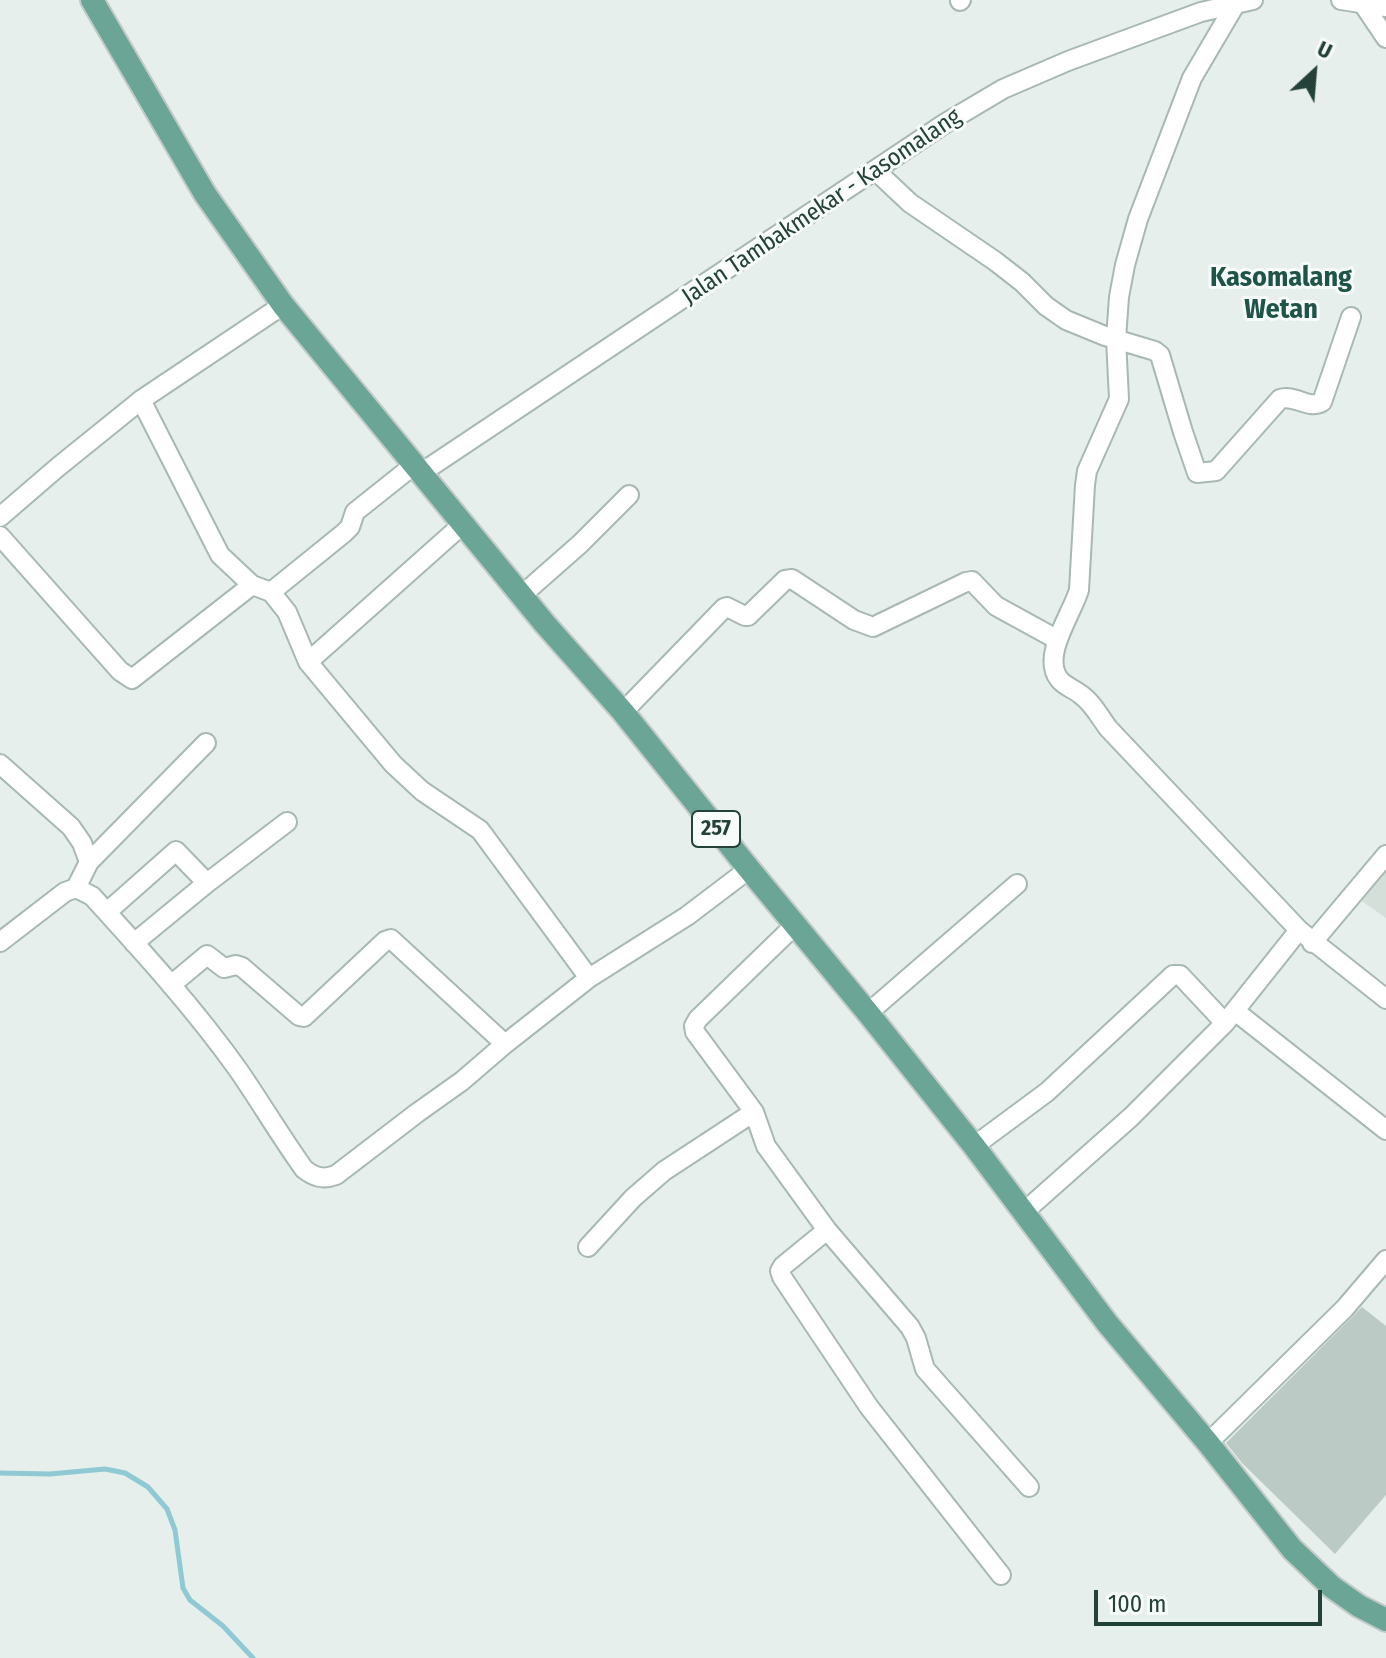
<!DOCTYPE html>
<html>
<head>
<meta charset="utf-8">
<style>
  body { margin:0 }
  #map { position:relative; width:1386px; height:1658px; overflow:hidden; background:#e6efeb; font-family:"Fira Sans Condensed",sans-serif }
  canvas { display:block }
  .north { position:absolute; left:1274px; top:32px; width:80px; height:80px; -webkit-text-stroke:6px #f7fbf9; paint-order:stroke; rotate:26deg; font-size:22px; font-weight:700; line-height:32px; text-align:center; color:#24423a }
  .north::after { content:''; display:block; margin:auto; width:28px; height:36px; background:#24423a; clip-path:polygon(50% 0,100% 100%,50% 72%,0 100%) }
  .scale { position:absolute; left:1094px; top:1590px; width:228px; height:36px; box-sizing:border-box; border:4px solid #24423a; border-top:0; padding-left:10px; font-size:24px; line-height:28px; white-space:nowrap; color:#24423a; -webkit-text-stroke:6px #f7fbf9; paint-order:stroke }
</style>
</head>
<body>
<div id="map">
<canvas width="1386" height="1658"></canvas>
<div class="north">U</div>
<div class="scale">100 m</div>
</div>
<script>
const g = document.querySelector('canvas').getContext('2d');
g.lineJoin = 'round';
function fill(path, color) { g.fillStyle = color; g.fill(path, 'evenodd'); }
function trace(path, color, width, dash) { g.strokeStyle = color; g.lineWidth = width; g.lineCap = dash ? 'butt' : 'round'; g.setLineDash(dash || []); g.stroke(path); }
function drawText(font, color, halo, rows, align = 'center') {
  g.font = font + ' "Fira Sans Condensed",sans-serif'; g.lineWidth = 6; g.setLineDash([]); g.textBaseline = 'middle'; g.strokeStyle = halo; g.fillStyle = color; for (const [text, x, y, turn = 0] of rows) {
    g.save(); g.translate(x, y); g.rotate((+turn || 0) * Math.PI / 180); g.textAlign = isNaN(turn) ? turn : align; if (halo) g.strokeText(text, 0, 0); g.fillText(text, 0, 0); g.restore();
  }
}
const built = new Path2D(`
  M1386 862V918L1356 897Z`);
const stream = new Path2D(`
  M0 1473 50 1474 105 1469 125 1473 148 1487 167 1509 175 1530 183 1588 190 1600 223 1626 253 1658`);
const building = new Path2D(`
  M1362 1307 1386 1326V1495L1335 1554 1242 1463 1226 1443Z`);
const minor = new Path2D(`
  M1341 0 1386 7
  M960 1 961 0
  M1363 4 1386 38
  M1235 5 1192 78 1138 219 1125 265 1119 297 1116 339 1119 399 1087 471 1085 485 1079 590C1072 614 1041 656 1059 679 1064 686 1074 689 1080 694 1092 702 1100 717 1108 728L1299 930 1386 999
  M876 171 910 203 995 261 1022 282 1046 306 1066 320 1105 336 1155 351 1160 355 1183 432 1197 473 1216 471 1280 399C1295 394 1308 410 1322 402L1351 317
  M141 400 220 555 252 585 271 592 287 612 308 662 393 764 422 791 480 830 589 978
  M421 473 944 124 1003 89 1068 61 1201 12 1253 0
  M0 517 58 467 141 400 283 305
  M0 536 120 671 132 679 252 585
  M271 592 344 533 350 527 355 512 414 465
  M522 595 580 544 629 495
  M308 662 463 524
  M623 712 724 608 727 607 745 616H748L785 580 792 579 854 620 873 627 966 582 972 581 996 606 1058 640
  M0 764 71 827 82 843 89 862 76 888
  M89 862 206 743
  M107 912 176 851 207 883
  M795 925 698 1019 694 1026 695 1032 754 1112 766 1146 827 1230 910 1327 916 1338 925 1369 1029 1487
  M0 942 65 892 76 888 92 896C143 952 195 1009 239 1071 261 1103 281 1137 304 1169 314 1177 323 1180 336 1175L417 1113 462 1081 505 1044 589 978 687 916 749 869
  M134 943 207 883 287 822
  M1312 943 1386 855
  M171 985 207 955 224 968 236 965 242 967 299 1016 304 1017 385 941 391 939 505 1044
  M1235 1011 1386 1130
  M868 1013 1017 884
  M974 1146 1047 1092 1173 975H1180L1225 1023
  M1025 1211 1131 1117 1225 1023 1299 930
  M827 1230 783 1266 780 1271 782 1277 869 1407 1001 1575
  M588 1247 633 1198 664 1171 754 1112
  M1208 1443 1345 1308 1386 1260`);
const major = new Path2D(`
  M92 0 205 194 283 305 545 624 623 712 749 869 868 1013 974 1146 1107 1323 1208 1443 1292 1549 1332 1587 1359 1606 1386 1620`);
const shields = [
  [716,829,48]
];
const shieldNames = [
  ["257",716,829]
];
const streetNames = [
  ["Jalan Tambakmekar - Kasomalang",822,207,-34]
];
const quarterNames = [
  ["Kasomalang",1281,278],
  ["Wetan",1281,310]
];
fill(built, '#d4dfda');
trace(stream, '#8ec9d4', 5);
fill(building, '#bbcac4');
trace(minor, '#a8b8b2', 22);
trace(major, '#c2cac8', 26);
trace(minor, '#fff', 18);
trace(major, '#6aa596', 22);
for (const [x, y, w] of shields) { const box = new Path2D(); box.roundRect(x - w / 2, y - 18, w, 36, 6); g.fillStyle = '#f7fbf9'; g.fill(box); trace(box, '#24423a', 2); }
drawText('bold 22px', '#24423a', null, shieldNames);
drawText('24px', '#24423a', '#f7fbf9', streetNames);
drawText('bold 28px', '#1f5548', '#f7fbf9', quarterNames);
</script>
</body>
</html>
